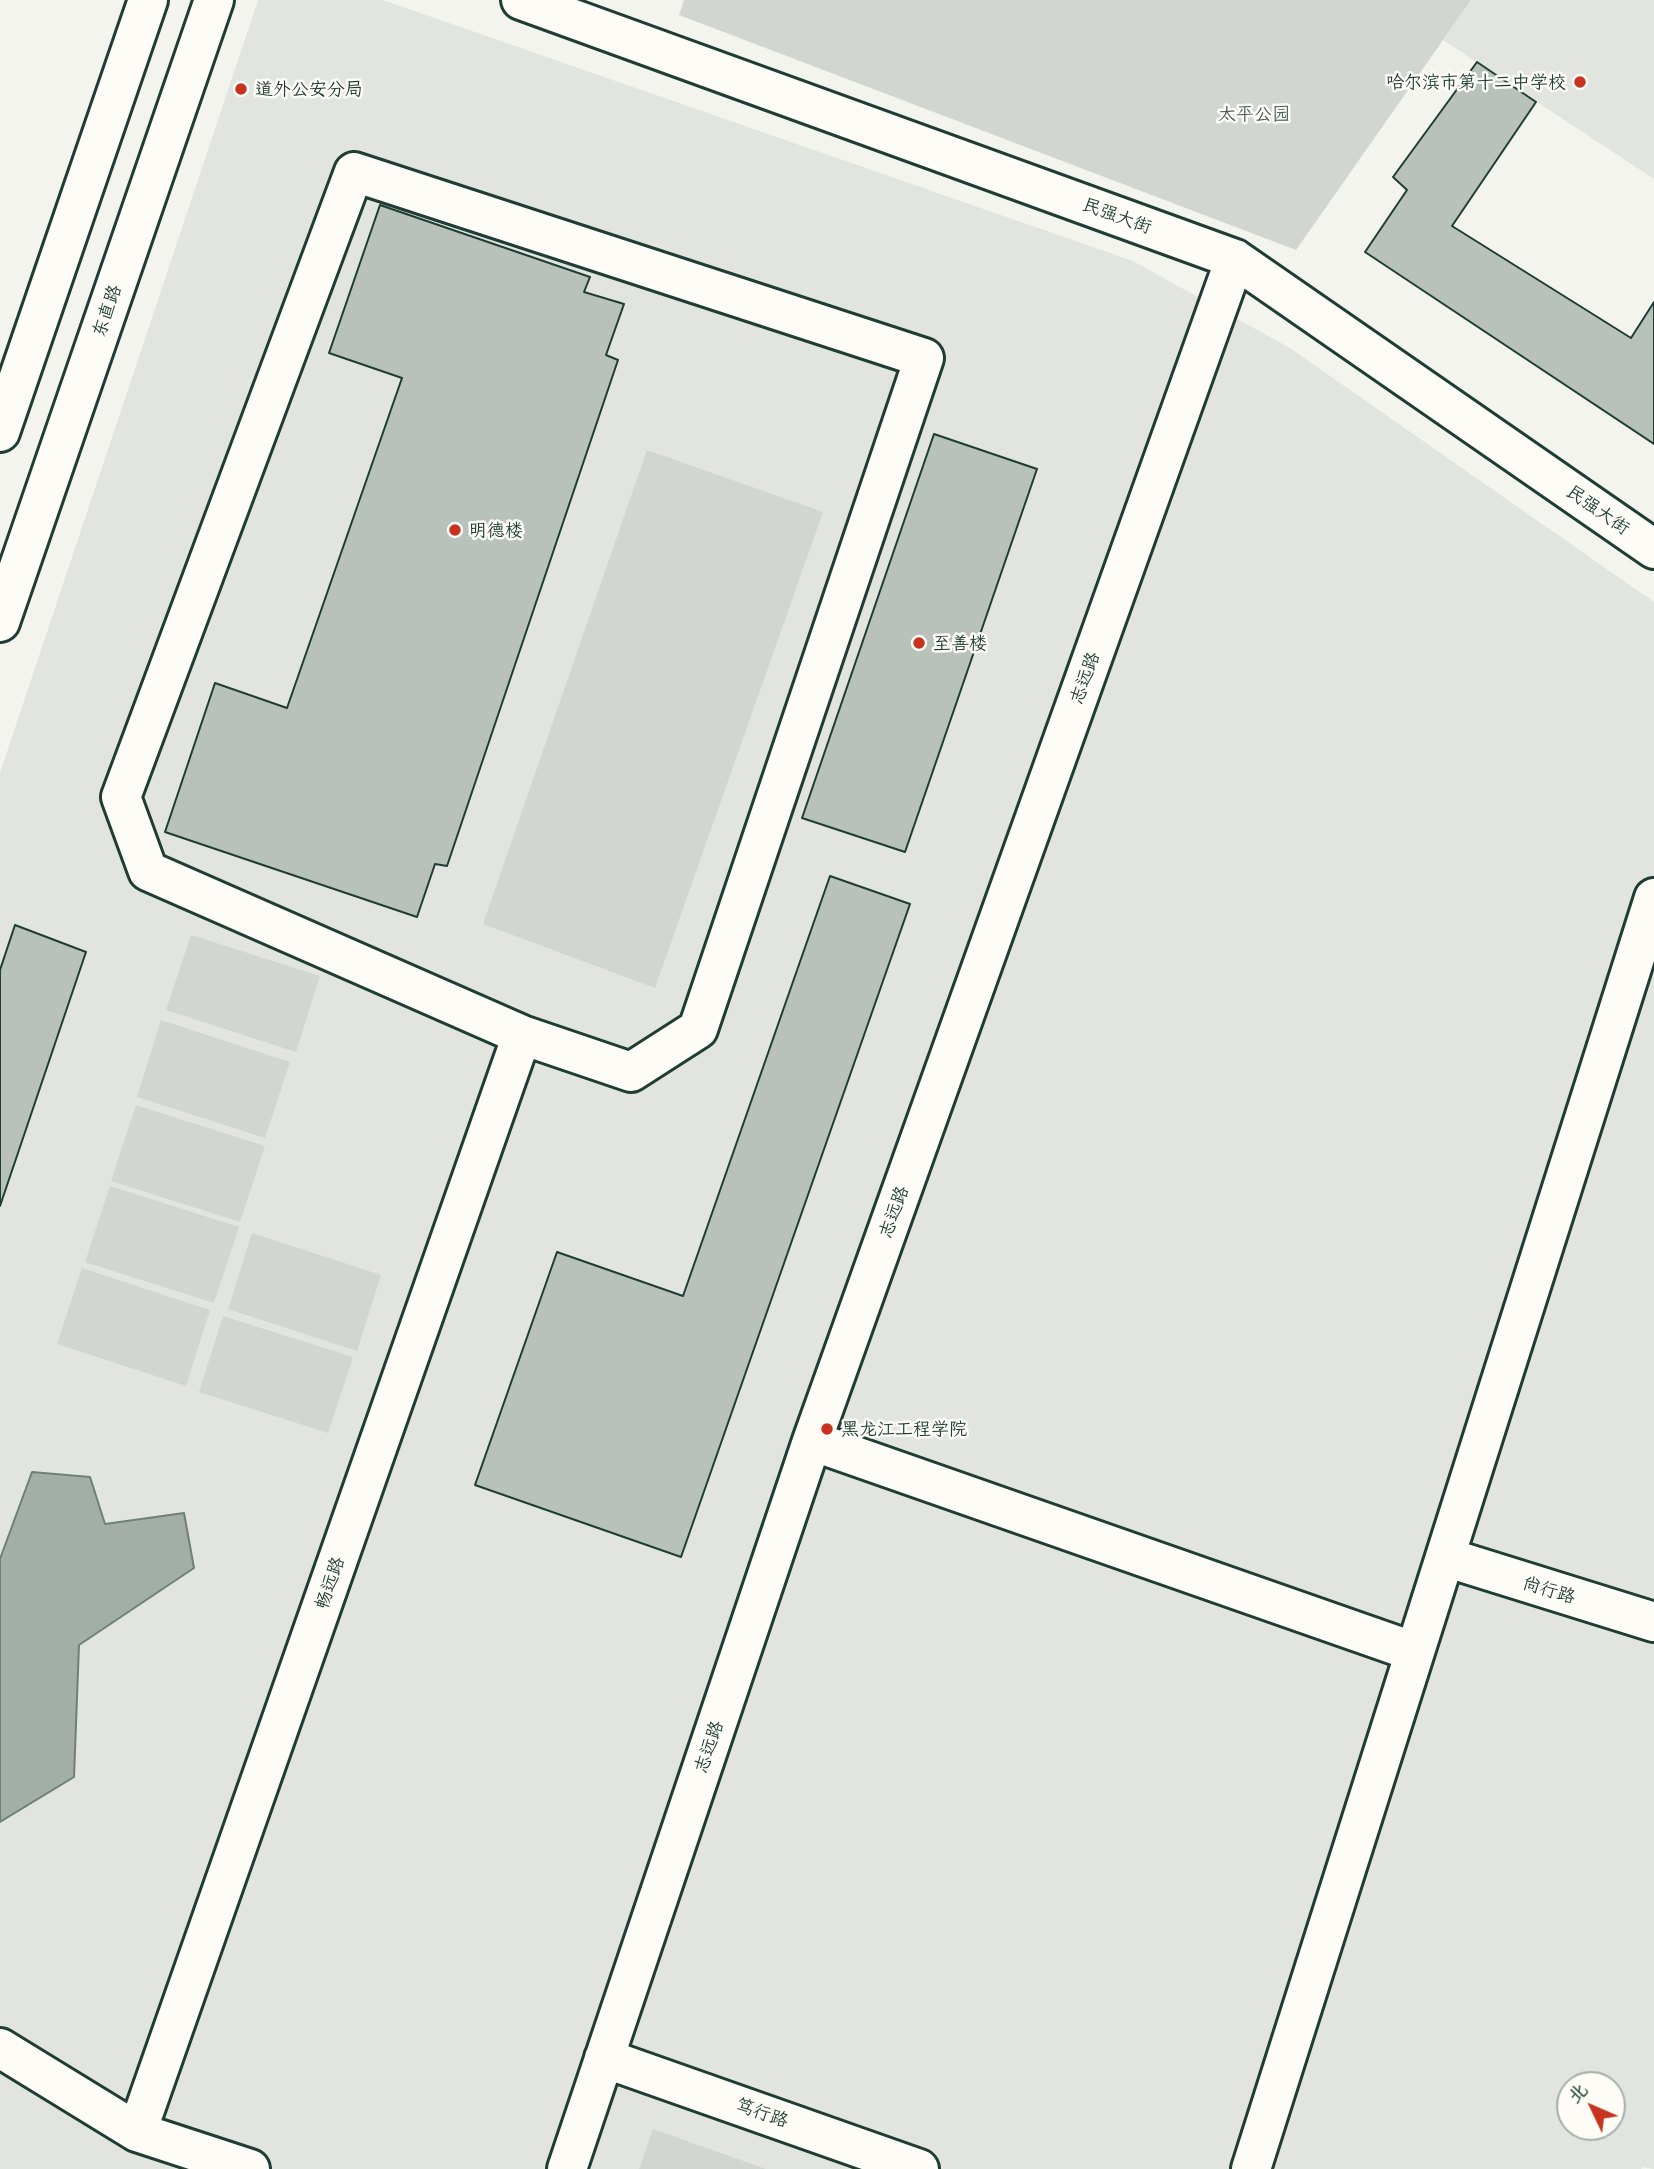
<!DOCTYPE html>
<html>
<head>
<meta charset="utf-8">
<style>
  body { margin:0 }
  #map { position:relative; width:1654px; height:2169px; overflow:hidden; background:#f4f4ef; font-family:Mali,"LXGW WenKai TC",sans-serif }
  canvas { display:block }
  .north { position:absolute; left:1556px; top:2071px; width:70px; height:70px; box-sizing:border-box; background:#fdfcf7; border:2px solid #a4b0a9; border-radius:50%; rotate:314deg; font-size:19px; font-weight:700; line-height:28px; text-align:center; color:#1f3d34 }
  .north::after { content:''; display:block; margin:auto; width:24px; height:32px; background:#c8321e; clip-path:polygon(50% 0,100% 100%,50% 72%,0 100%) }
</style>
</head>
<body>
<div id="map">
<canvas width="1654" height="2169"></canvas>
<div class="north">北</div>
</div>
<script>
const g = document.querySelector('canvas').getContext('2d');
g.lineJoin = 'round';
function fill(path, color) { g.fillStyle = color; g.fill(path, 'evenodd'); }
function trace(path, color, width, dash) { g.strokeStyle = color; g.lineWidth = width; g.lineCap = dash ? 'butt' : 'round'; g.setLineDash(dash || []); g.stroke(path); }
function drawText(font, color, halo, rows, align = 'center') {
  g.font = font + ' Mali,"LXGW WenKai TC",sans-serif'; g.lineWidth = 5; g.setLineDash([]); g.textBaseline = 'middle'; g.strokeStyle = halo; g.fillStyle = color; for (const [text, x, y, turn = 0] of rows) {
    g.save(); g.translate(x, y); g.rotate((+turn || 0) * Math.PI / 180); g.textAlign = isNaN(turn) ? turn : align; if (halo) g.strokeText(text, 0, 0); g.fillText(text, 0, 0); g.restore();
  }
}
const built = new Path2D(`
  M258 0H383L1133 261 1290 348 1654 602V2169L1642 2167 1641 2169H0V773ZM1570 2085H1612V2127H1570Z
  M1471 0H1654V179L1443 40Z`);
const green = new Path2D(`
  M684 0H1471L1296 250 679 15Z
  M647 450 823 512 655 988 483 924Z
  M191 935 320 976 296 1052 166 1010Z
  M161 1020 290 1062 265 1138 137 1097Z
  M136 1105 265 1146 240 1222 111 1181Z
  M110 1186 239 1227 214 1303 85 1262Z
  M252 1233 381 1275 357 1351 228 1309Z
  M82 1268 210 1310 186 1386 57 1344Z
  M223 1316 353 1357 328 1433 199 1392Z
  M653 2129 766 2169H639Z`);
const water = new Path2D(`
  M32 1472 90 1477 105 1524 184 1513 194 1568 79 1645 74 1777 0 1822V1559Z`);
const building = new Path2D(`
  M1477 62 1536 102 1452 226 1631 338 1654 302V444L1365 252 1407 190 1393 177Z
  M380 205 590 277 584 292 624 304 606 355 618 360 447 866 435 864 417 917 165 832 215 683 287 708 402 378 329 353Z
  M934 434 1037 469 905 852 802 818Z
  M830 876 910 904 681 1557 475 1485 557 1252 683 1296Z
  M15 925 86 952 0 1206V970Z`);
const minor = new Path2D(`
  M521 0 1235 259 1654 549
  M354 172 924 358 698 1029 631 1072 522 1035 148 871 121 797Z
  M812 1441 1415 1652
  M1445 1557 1654 1622
  M0 2048 137 2132 250 2169
  M604 2058 919 2169
  M137 2132 522 1035
  M567 2169 812 1441 1235 259
  M1251 2169 1654 898`);
const highway = new Path2D(`
  M0 432 148 0
  M0 622 214 0`);
const markers = [
  [1580,82,7,"#c8321e"],
  [241,89,7,"#c8321e"],
  [455,530,7,"#c8321e"],
  [919,643,7,"#c8321e"],
  [827,1429,7,"#c8321e"]
];
const poiNames = [
  ["哈尔滨市第十二中学校",1566,82,"right"],
  ["道外公安分局",255,89],
  ["明德楼",469,530],
  ["至善楼",933,643],
  ["黑龙江工程学院",841,1429]
];
const parkNames = [
  ["太平公园",1254,114]
];
const streetNames = [
  ["民强大街",1117,216,20],
  ["东直路",107,311,-71],
  ["民强大街",1598,510,35],
  ["志远路",1085,678,-70],
  ["志远路",894,1212,-70],
  ["畅远路",330,1583,-71],
  ["尚行路",1549,1590,17],
  ["志远路",709,1747,-71],
  ["笃行路",762,2113,19]
];
fill(built, '#e2e5df');
fill(green, '#d1d6d1');
fill(water, '#a3aea7');
trace(water, '#6e8179', 2);
fill(building, '#b9c1bb');
trace(building, '#1f3d34', 2);
trace(minor, '#1f3d34', 44);
trace(highway, '#1f3d34', 44);
trace(minor, '#fdfcf7', 38);
trace(highway, '#fdfcf7', 38);
for (const [x, y, r, color] of markers) { const dot = new Path2D(); dot.arc(x, y, r, 0, 2 * Math.PI); g.fillStyle = color; g.fill(dot); trace(dot, '#fdfcf7', 2.5); }
drawText('18px', '#1f3d34', '#fdfcf7', poiNames, 'left');
drawText('18px', '#435c53', '#fdfcf7', parkNames);
drawText('18px', '#1f3d34', '#fdfcf7', streetNames);
</script>
</body>
</html>
